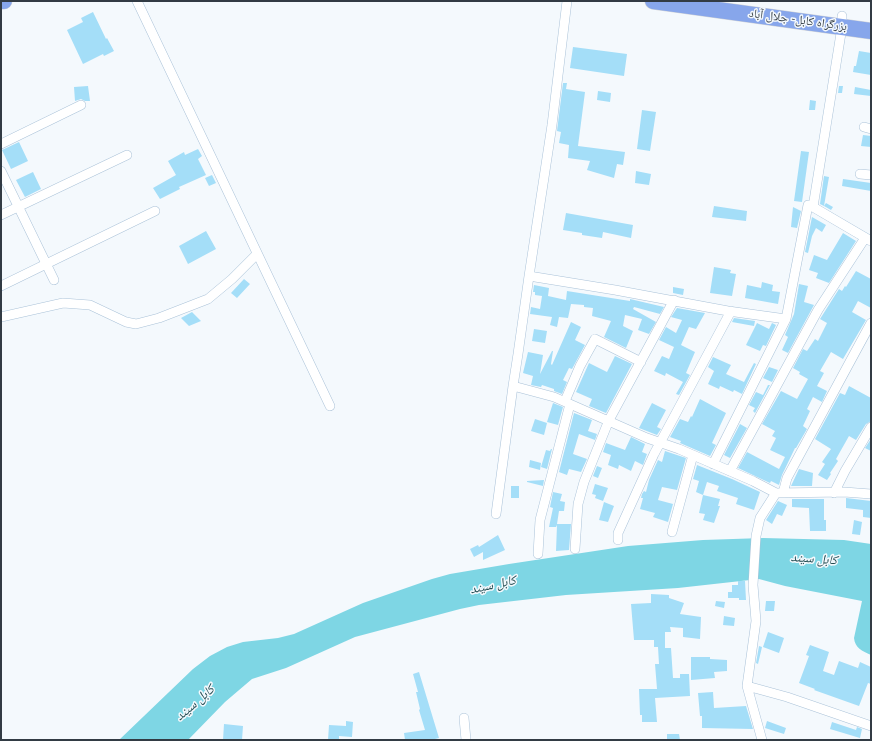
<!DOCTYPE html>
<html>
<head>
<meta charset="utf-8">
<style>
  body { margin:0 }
  #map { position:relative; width:872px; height:741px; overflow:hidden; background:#f4f9fd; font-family:"PT Sans",sans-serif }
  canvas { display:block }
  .frame { position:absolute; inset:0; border:2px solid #323b44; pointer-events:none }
</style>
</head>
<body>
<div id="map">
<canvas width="872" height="741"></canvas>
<div class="frame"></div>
</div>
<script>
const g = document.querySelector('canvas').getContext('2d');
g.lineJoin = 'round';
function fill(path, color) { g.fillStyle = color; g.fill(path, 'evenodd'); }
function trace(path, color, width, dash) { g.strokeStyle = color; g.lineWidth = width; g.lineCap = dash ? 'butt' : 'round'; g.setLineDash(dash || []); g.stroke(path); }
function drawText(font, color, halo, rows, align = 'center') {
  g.font = font + ' "PT Sans","Noto Naskh Arabic",sans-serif'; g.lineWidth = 3; g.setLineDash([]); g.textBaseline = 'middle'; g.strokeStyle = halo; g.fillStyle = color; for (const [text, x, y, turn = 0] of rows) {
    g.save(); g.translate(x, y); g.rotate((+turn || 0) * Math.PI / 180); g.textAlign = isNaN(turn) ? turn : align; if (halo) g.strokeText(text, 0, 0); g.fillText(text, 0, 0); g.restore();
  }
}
const water = new Path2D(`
  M763 538 844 540 871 544V655C862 651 855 648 854 638L862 601 785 586 759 579 678 588 566 595 479 605 460 609 355 637 286 668 252 679 225 702 188 740H119L193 669 210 656 227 647 243 642 278 638 294 634 363 603 432 579 450 574 509 564 628 546 703 540Z`);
const building = new Path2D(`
  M93 12 106 39 107 38 114 51 104 56 103 54 83 64 67 30 83 22 81 18Z
  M573 47 627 54 624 76 570 68Z
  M859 51 871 53V75L853 72 854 66H856Z
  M563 83H567L566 89 585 92 578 146 625 152 623 165 617 164 614 178 587 170 590 161 568 158 569 145 559 143 561 132 557 131Z
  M88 86 90 101H85L81 99 75 101 74 87Z
  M839 86H843L842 93H838Z
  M855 87 871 90V96L854 94Z
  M598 91 611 93 610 102 597 100Z
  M810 100 816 101 815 110H809Z
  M642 110 656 112 650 151 637 149Z
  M863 135 871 136V147L861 146Z
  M19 142 28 161 11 169 2 150Z
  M198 149 202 156 198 159 206 175 179 187 180 189 160 199 153 188 176 175 168 161 184 152 185 155Z
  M801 151 809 152 802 202 794 201Z
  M636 171 651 174 649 185 635 183Z
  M33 172 41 189 25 197 16 180Z
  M212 175 216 183 209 186 205 178Z
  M824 176 829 177 824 206 820 204Z
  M843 179 871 183V191L842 186Z
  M826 203 833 207 831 210 824 206Z
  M714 206 747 211 746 221 712 217Z
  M793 207 801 211 797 228 791 227Z
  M566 213 633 225 631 238 603 232 602 238 582 235V233L563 230Z
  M812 217 826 225 822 232 816 228 812 236 808 253 805 252Z
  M206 231 216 249 188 264 179 246Z
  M843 233 856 241 829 283 816 278 818 273 809 270 814 255 827 260Z
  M714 267 731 270 730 273 736 274 732 296 710 293Z
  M856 271 871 279V308L858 301 852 312 866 320 843 359 831 352 820 371 824 373 817 386 827 391 822 402 813 397 807 409 810 411 803 426 807 429 796 448H795L782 475 779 485 771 481 770 483 738 468 747 452 779 469 785 457 770 450 776 438 772 436 775 431 762 424 781 391 797 399 808 379 799 374 800 372 793 368 803 349 807 351 815 339 818 341 827 323 820 319 839 289 842 291 845 286 846 287Z
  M244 279 250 284 237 298 231 293Z
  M762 282 773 285 772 291 780 292 778 304 745 298 747 285 761 288Z
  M799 284 808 286 804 302 814 305 788 353 782 350 788 337 785 335 794 314Z
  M534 285 549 288 548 296 566 300 567 291 630 301V299L664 307 660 314 634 307 633 309 656 322 649 334 638 330 642 319 625 315 623 326 633 331 626 348 604 337 611 321 592 316 593 308 584 307V305L571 304 568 318 559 317 557 327 550 325 552 317 530 314 531 307 540 309 542 296 535 295V292H533Z
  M673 287 684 289 683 295 673 293Z
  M677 308 705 313 696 329 689 327 681 345 695 352 686 373 690 375 679 395 676 394 683 382 666 373 665 376 654 371 662 356 669 359 674 347 659 340 666 327 676 333 682 320 671 317Z
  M192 312 201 321 189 326 181 318Z
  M734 318 755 321 754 326 732 322Z
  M571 322 581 327 575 340 585 345 572 369 569 368 563 380 567 382 562 394 554 391V389L542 385 541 387 531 385 533 376 523 373 528 352 543 355 540 374 552 351H553L551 364 552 365Z
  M757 323 769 329 772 323 776 325 766 346 763 345 760 351 746 345Z
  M534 329 547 331 545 343 532 341Z
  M615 356 632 364 606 413 589 406 592 399 576 392 589 363 607 372Z
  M713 357 731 365 726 374 744 382 754 363 756 364 742 394 734 390 733 392 720 386 719 389 708 384 714 371 708 367Z
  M769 367 778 370 772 382 763 378Z
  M768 385H770L755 413 753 411 755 408 749 405 756 392 763 395Z
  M849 386 871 398V421L866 424 856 440 849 436 836 459 838 461 830 473 831 474 827 480 818 475 825 464 822 462 831 449 815 439 840 393 845 395Z
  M700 399 726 413 712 443 716 445 710 456 680 443 681 441 670 437 680 419 688 422 691 416 692 417Z
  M553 403 563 407 558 425 547 422Z
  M652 403 666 410 657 427 661 429 657 435 639 428Z
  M574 413 592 420 588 431 597 434 595 440 579 434 573 454 587 459 581 472 569 469 567 475 559 472Z
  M535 419 547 423 544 435 531 431Z
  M740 424 747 428 730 458 724 455Z
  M631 437 645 444 642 452 647 454 643 465 635 461 631 471 619 465 618 469 608 465 611 455 603 452 606 443 625 450Z
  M871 439V451L865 448Z
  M551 449H552L547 469 541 467 546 450 550 451Z
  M665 451 686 458 677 490 662 487 658 500 673 504 668 522 653 517 655 513 640 509 643 498H641L642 494 644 491 646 492 649 480 658 460 662 462Z
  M530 460 541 463 540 470 529 467Z
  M697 465 732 479 760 492 754 510 736 504 738 498 717 491 719 486 707 482 703 495 696 492 699 481 693 479Z
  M597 466 602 468 598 478 593 476Z
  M799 469 813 473 812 486H791Z
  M544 480 543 486 527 482V481Z
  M595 484 608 488 603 501 595 498 596 495 592 494Z
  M511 486H519V498H511Z
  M553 492 562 494 560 501 565 502 564 511H559L557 524H571L569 550 556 551 557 525 556 527H549L553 508 550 507Z
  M703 495 720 499 718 506H720L714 523 703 520 705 514 699 513Z
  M846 498 871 501V518L863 517V510L846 508Z
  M792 499H824V520H826V531H810L809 508 792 507Z
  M778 501 787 505 782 516 777 514 772 524 766 520Z
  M604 502 614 506 608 522 599 520Z
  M854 520 862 522 860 535 852 534Z
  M498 535 505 550 483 560V552L474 557 470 549 478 545 479 547Z
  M738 581H745L746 600H739V598H728V592H732V585H738Z
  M651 594 669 595V598L684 603 680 614 701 617 700 639 683 637V628L670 627 671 632H665V648H671L673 678H680V674H689L690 696 655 698 657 722H642V715H640L639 689H657L655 664H659L658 647H654V640H634L631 604 651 603Z
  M716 601 725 602 724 608 715 606Z
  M766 601H775L774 611H765Z
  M724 616 735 618 734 626 723 625Z
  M768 632 784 638 779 653 763 647Z
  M810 645 829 652 823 671 834 675 839 661 858 668 860 662 871 667V684L868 683 859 706 814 690 815 689 799 683 809 656 806 655Z
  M759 646 762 647 758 664 756 663Z
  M691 657H710V659L727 660V671L714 672 715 678 691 680Z
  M419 672 439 738 431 740H405L404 733 425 730 419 710 420 709 416 692H418L413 674Z
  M713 692 714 708 746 706 753 729 702 728V716H700L698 693Z
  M346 721 353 722 352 737 339 736V740H328L329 725 346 726Z
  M767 721 786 728 784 734 765 728Z
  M832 722 856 730 857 727 862 729 860 738 830 729Z
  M224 724 243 726 242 740H223Z
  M667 734H679L680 740H667Z`);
const street = new Path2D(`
  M137 1 330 406
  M842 16V27L813 207 871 241
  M864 127 871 129
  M1 144 81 105
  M1 171 54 280
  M860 174 871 175
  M1 215 127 155
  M529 276 552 125 567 1
  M1 286 155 211
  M1 317 63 303 90 305 126 322 136 324 159 318 208 299 232 279 257 254
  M513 386 554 397 647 438 679 449 753 481 776 493 844 492 871 494
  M565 401 580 366 595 339 641 362
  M713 464 786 319
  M730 471 818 310 865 238
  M783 493 787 478 871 323
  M834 493 845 471 871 427
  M496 514 513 386 518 354 529 276 615 290 728 311 786 319 808 205 813 207
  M672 532 693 455
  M618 540V533L654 454 731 311
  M575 549 578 504 584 482 609 420 674 300
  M538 554 540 520 570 404
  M747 686 787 697 871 726
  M464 718 466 740
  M762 740 747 686 756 621 753 585 756 536 760 518 776 493`);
const highway = new Path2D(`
  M1 1H4
  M653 1 871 31`);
const streetNames = [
  ["بزرگراه کابل- جلال آباد",798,20,8]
];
const waterNames = [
  ["کابل سيند",814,559,4],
  ["کابل سيند",493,585,-12],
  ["کابل سيند",195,703,-41]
];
fill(water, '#7ed6e4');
fill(building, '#a4def8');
trace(street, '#aac2d8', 10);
trace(highway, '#d2d4d6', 17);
trace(street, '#fff', 9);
trace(highway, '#87a6eb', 16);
drawText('12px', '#323b44', '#f4f9fd', streetNames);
drawText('italic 13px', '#244d53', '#f4f9fd', waterNames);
</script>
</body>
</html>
